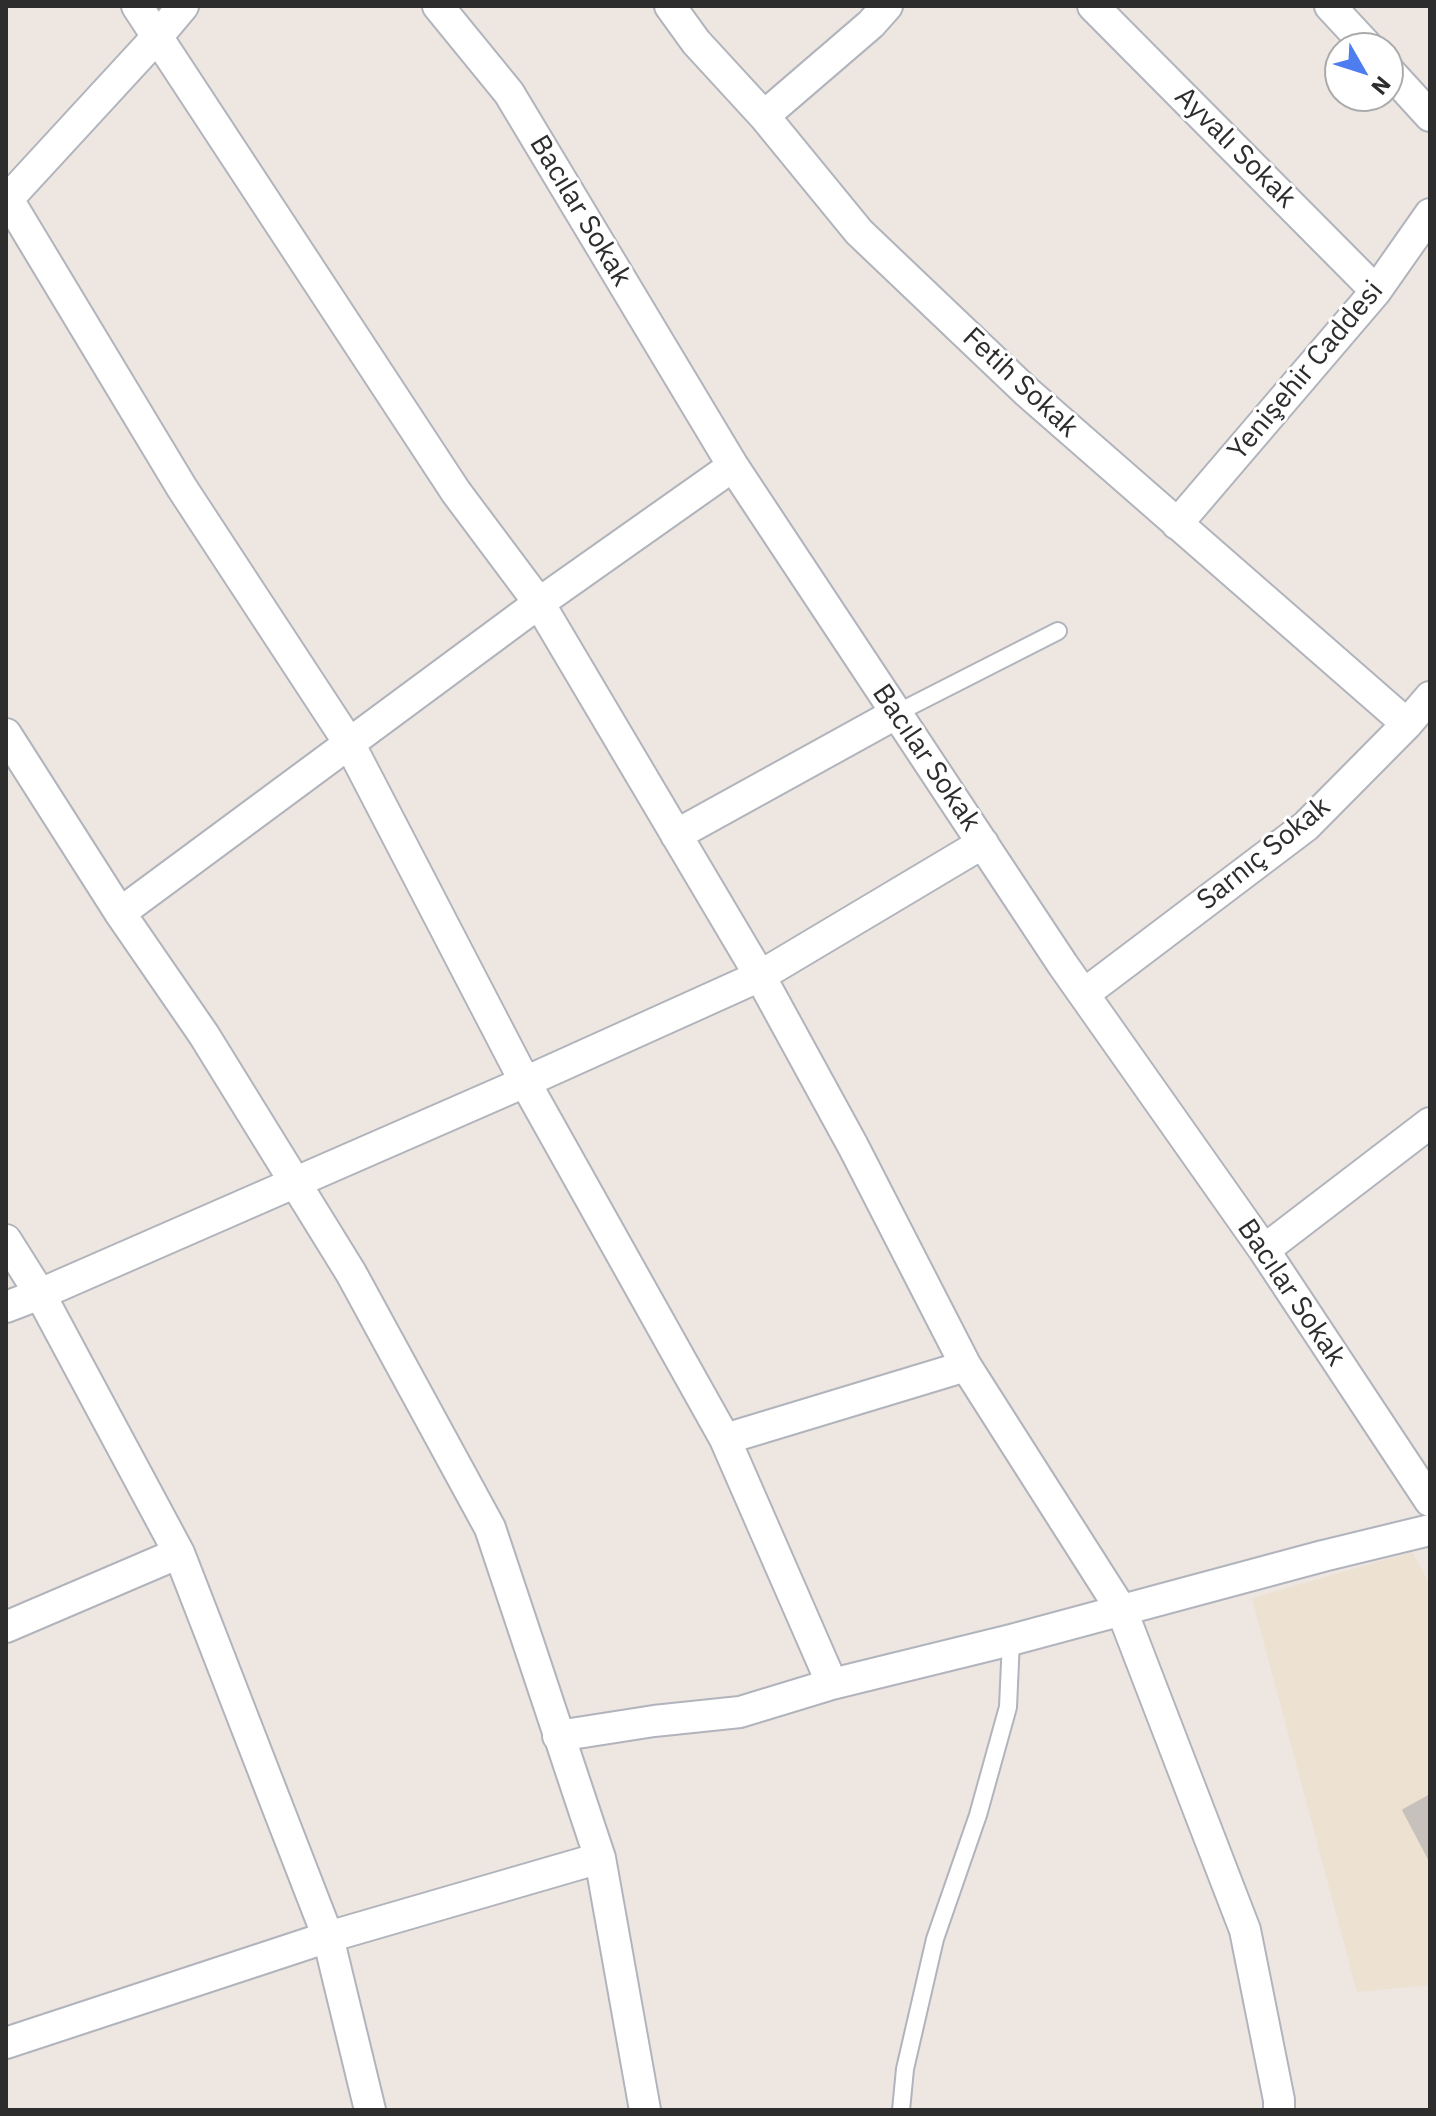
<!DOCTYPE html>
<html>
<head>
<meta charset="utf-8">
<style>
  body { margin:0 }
  #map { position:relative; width:1436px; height:2116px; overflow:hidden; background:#ede6e1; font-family:"IBM Plex Sans",sans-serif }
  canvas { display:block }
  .frame { position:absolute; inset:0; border:8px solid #2d2d2d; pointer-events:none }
  .north { position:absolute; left:1324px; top:32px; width:80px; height:80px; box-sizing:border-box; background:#fff; border:2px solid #ababab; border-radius:50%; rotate:129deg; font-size:22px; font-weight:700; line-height:32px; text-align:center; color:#2d2d2d }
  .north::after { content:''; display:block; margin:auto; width:28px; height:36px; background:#4d7dee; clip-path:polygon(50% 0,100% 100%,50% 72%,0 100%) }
</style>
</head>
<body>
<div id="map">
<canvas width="1436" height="2116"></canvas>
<div class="frame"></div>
<div class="north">N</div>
</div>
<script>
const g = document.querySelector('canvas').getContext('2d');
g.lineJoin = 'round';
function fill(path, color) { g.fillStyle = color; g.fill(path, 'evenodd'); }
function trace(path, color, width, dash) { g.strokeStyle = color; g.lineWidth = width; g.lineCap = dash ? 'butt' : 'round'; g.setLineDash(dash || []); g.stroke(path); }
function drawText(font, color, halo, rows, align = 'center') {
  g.font = font + ' "IBM Plex Sans",sans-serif'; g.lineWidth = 6; g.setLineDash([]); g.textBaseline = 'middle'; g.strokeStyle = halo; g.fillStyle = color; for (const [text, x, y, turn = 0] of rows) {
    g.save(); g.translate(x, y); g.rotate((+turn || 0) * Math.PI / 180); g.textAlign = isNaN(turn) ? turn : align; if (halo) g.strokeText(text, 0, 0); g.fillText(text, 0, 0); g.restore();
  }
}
const education = new Path2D(`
  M1412 1552 1430 1584V1985L1357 1992 1252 1598Z`);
const building = new Path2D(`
  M1430 1795V1861L1403 1810Z`);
const service = new Path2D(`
  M897 713 1058 631
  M901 2110 905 2069 935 1939 978 1815 1008 1707 1011 1640`);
const minor = new Path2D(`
  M137 6 456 492 539 603 760 976 853 1146 966 1366 1122 1611 1245 1930 1279 2100V2110
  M438 6 509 93 733 466 1063 965 1264 1250 1430 1501
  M670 6 696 42 764 116 859 232 1027 392 1407 724
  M1093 6 1376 291
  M1330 6 1369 48
  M1388 70 1430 116
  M764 116 871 24 887 6
  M6 196 182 488 349 743 525 1082 725 1439 832 1684
  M6 201 157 37 183 6
  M1177 524 1376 291 1430 214
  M6 734 120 913 204 1035 351 1273 490 1528 600 1858 645 2110
  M676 835 897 713
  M120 913 539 603 733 466
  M1084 994 1306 826 1407 724 1430 697
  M6 1240 40 1294 179 1553 328 1937 370 2110
  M1264 1250 1430 1123
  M6 1307 40 1294 525 1082 760 976 983 843
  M725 1439 966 1366
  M6 1627 179 1553
  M558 1736 654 1721 740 1712 832 1684 1011 1640 1323 1556 1430 1530
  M6 2043 328 1937 600 1858`);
const streetNames = [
  ["Ayvalı Sokak",1235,148,45],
  ["Bacılar Sokak",580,211,59],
  ["Yenişehir Caddesi",1306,371,-50],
  ["Fetih Sokak",1020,383,43],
  ["Bacılar Sokak",926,758,56],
  ["Sarnıç Sokak",1264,854,-39],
  ["Bacılar Sokak",1291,1293,56]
];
fill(education, '#ede1d2');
fill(building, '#c6c1bc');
trace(building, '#c9c2ba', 2);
trace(service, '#b1b4bc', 20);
trace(minor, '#b1b4bc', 34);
trace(service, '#fff', 16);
trace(minor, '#fff', 30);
drawText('28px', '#2d2d2d', '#fff', streetNames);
</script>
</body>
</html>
